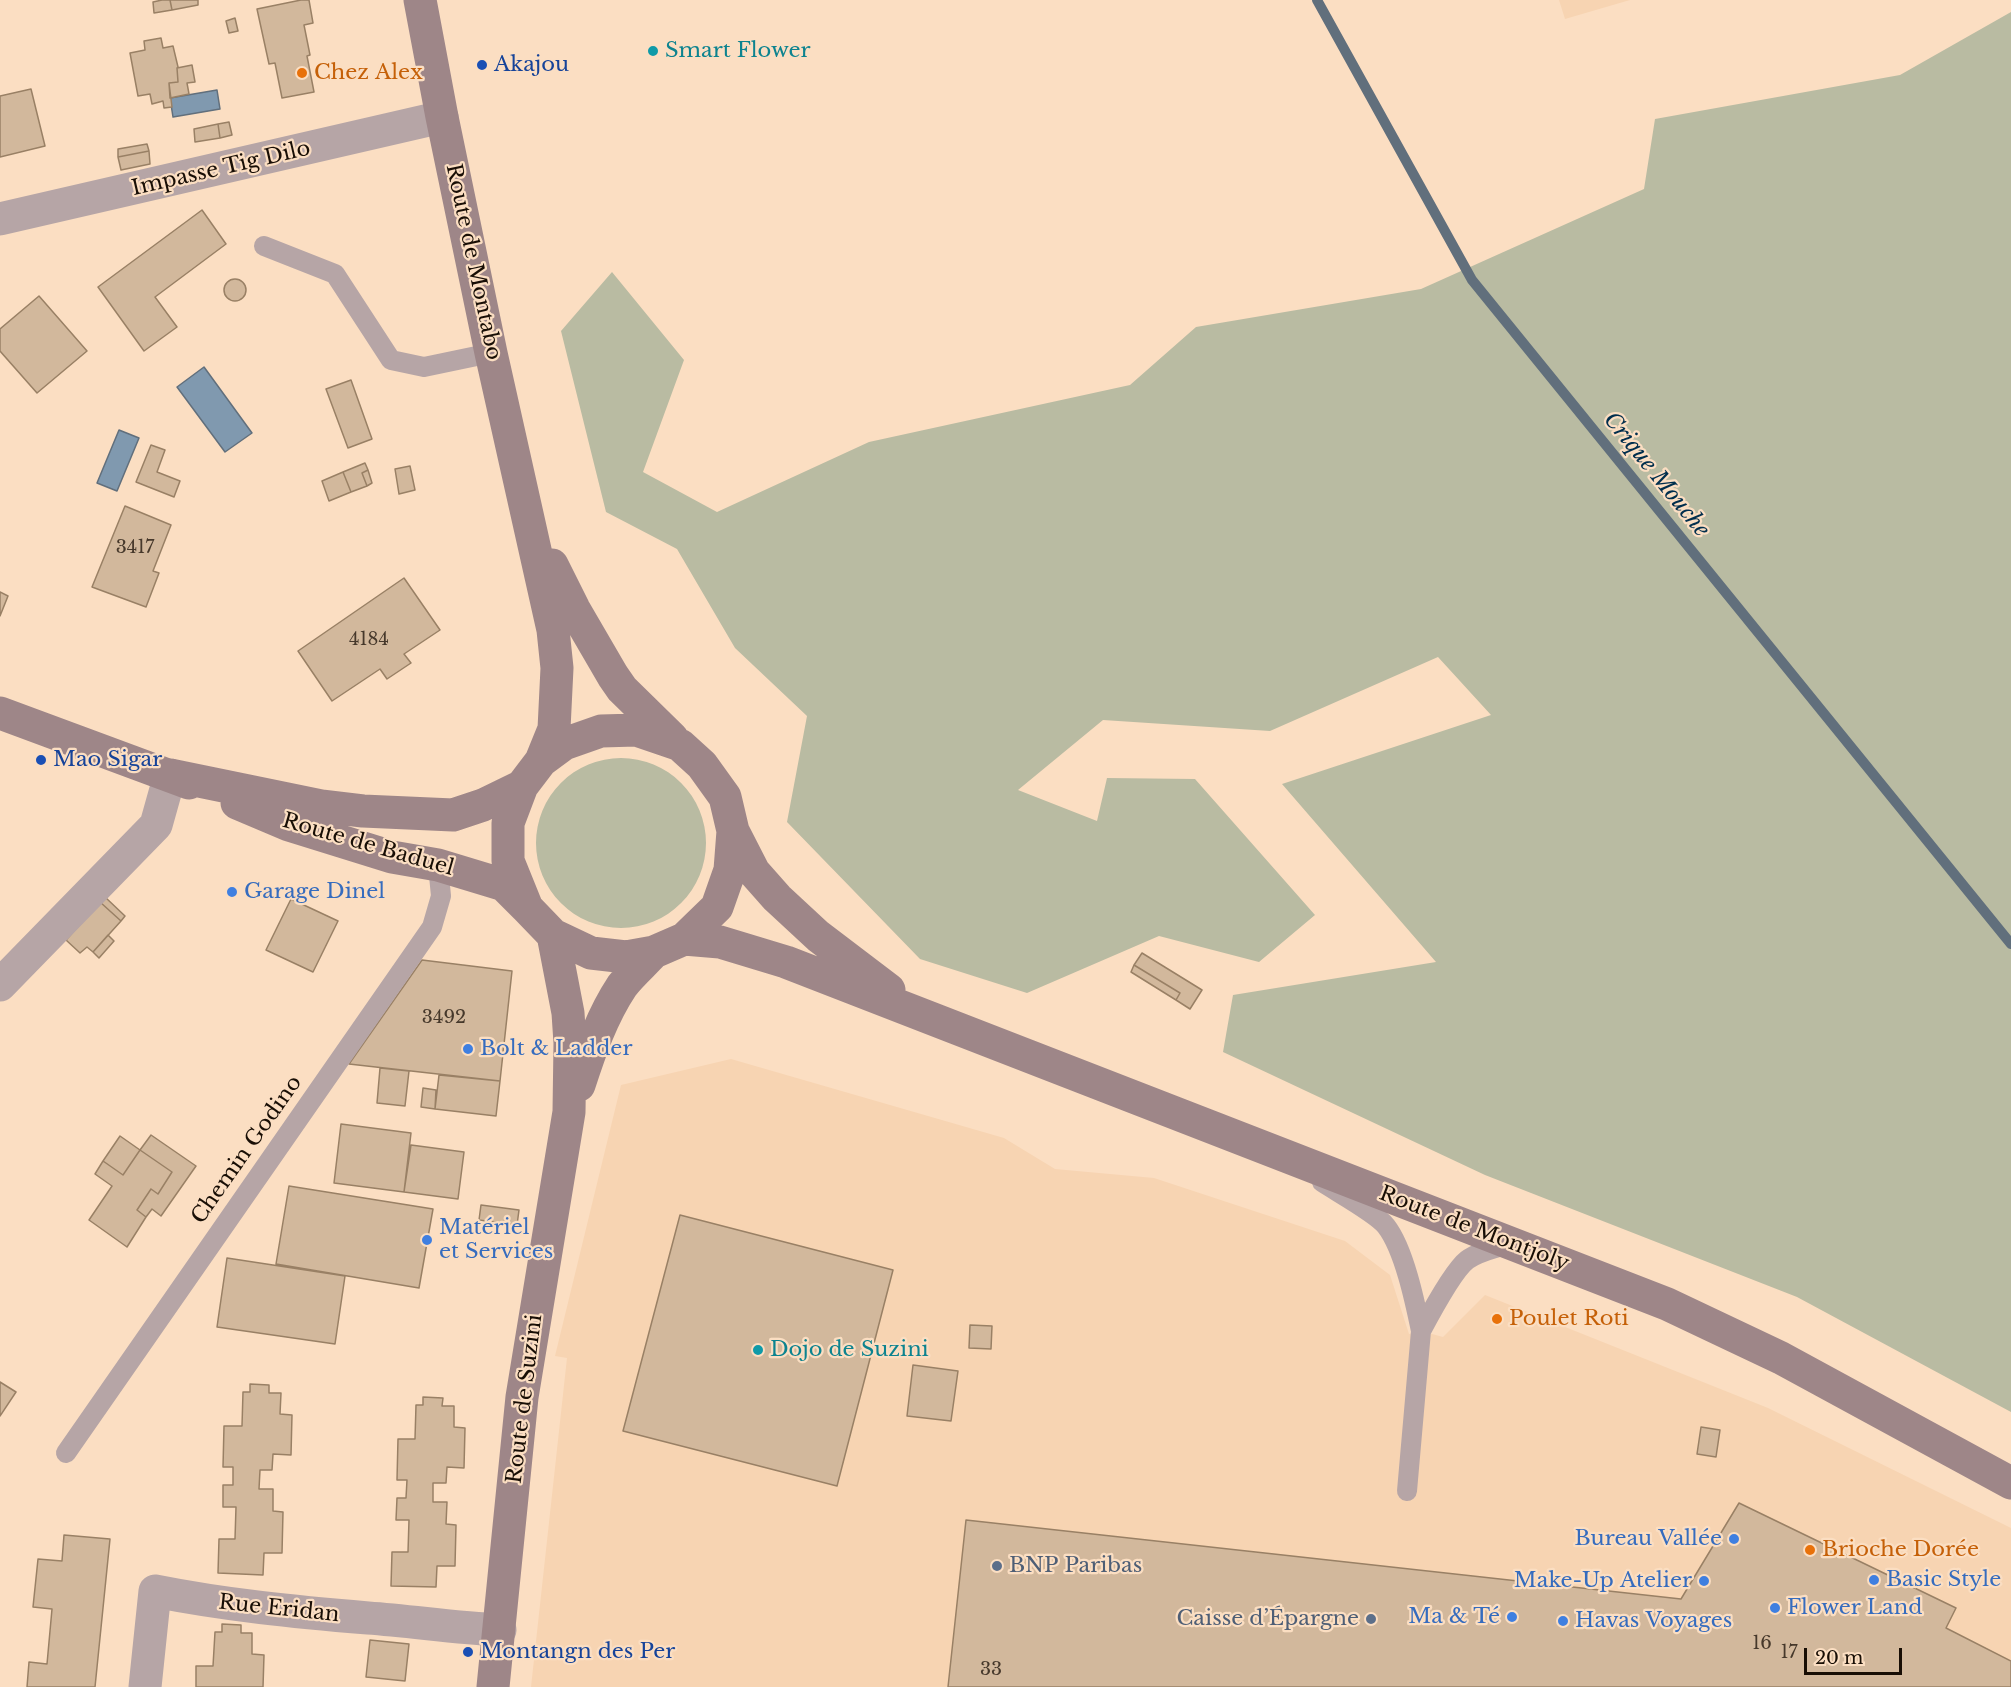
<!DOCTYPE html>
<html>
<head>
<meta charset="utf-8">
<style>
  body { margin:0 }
  #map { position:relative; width:2011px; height:1687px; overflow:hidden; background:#fbdec2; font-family:"Libre Baskerville",serif }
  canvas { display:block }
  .scale { position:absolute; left:1804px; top:1648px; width:98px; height:27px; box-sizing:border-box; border:3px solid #180e05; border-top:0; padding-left:8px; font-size:18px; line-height:21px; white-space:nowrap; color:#180e05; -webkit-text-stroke:4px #fbdec2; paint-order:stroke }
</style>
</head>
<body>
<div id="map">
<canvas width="2011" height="1687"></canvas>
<div class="scale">20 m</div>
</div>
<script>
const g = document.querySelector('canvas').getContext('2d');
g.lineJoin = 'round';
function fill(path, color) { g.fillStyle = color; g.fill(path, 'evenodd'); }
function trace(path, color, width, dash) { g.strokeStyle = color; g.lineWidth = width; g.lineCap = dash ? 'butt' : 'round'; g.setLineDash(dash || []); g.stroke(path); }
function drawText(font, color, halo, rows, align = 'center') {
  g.font = font + ' "Libre Baskerville",serif'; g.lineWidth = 4.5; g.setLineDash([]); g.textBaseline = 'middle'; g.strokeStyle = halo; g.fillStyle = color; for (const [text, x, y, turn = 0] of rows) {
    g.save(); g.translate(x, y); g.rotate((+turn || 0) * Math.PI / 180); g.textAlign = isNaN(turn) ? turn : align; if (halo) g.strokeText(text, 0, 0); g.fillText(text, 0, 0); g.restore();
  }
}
const built = new Path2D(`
  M1559 0H1630L1565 19Z
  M731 1059 1004 1138 1055 1169 1154 1178 1345 1241 1390 1275 1409 1334 1421 1331 1443 1337 1485 1295 1768 1408 2011 1528V1687H531L567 1358 555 1356 621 1085Z`);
const green = new Path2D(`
  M2011 12V1412L1797 1297 1485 1175 1223 1052 1233 995 1436 962 1282 784 1491 715 1438 657 1270 731 1103 720 1018 790 1097 821 1107 778 1195 779 1315 915 1259 962 1159 936 1027 993 920 959 787 822 807 716 735 648 677 549 606 512 561 331 612 272 684 360 643 472 717 512 869 442 1130 385 1196 327 1421 289 1644 189 1655 119 1900 75Z
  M536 843a85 85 0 1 1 170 0a85 85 0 1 1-170 0Z`);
const water = new Path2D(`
  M217 90 220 109 173 117 170 98Z
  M204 367 252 433 225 452 177 387Z
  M119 430 139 438 117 491 97 483Z`);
const stream = new Path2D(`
  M1317 0 1472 280 2011 944`);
const building = new Path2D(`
  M162 0H170L172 10 154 13 153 2Z
  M170 0H198V5L172 10Z
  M301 0H309L313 23 304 25 310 55 307 56 314 92 282 98 275 63 269 64 257 9Z
  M235 18 238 31 229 33 226 21Z
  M161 38 163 48 173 46 178 67 177 68 178 82 169 83 172 107 164 108 163 101 152 104 150 94 138 96 130 53 145 50 144 41Z
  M192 65 195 82 187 83 189 94 170 98 169 83 178 82 177 68Z
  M31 89 45 146 0 157V96Z
  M229 122 232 135 220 138 218 124Z
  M218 124 220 138 195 142 194 129Z
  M147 144 149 151 118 157V149Z
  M149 151 150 164 121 170 118 157Z
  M202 210 226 244 155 297 177 327 144 351 98 287Z
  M224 290a11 11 0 1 1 22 0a11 11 0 1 1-22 0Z
  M39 296 87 351 37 393 0 351V329Z
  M351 380 372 439 348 448 326 389Z
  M151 445 165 450 157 472 180 481 174 497 136 482Z
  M365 463 368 470 362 473 367 486 351 492 343 472Z
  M410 466 415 490 399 494 395 469Z
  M368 470 372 483 367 486 362 473Z
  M343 472 351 492 329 501 322 481Z
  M125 506 171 525 153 571 159 573 146 607 92 587Z
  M404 578 440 630 404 654 411 663 387 679 380 669 332 701 298 651Z
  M0 592 8 596 0 616Z
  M105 897 125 916 121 921 100 902Z
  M291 899 338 921 313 972 266 950Z
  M100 902 121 921 93 952 87 947 80 953 66 940Z
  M108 935 114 941 99 958 93 952Z
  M1142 953 1202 990 1190 1009 1176 1000 1180 993 1134 965Z
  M422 960 512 971 500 1081 349 1064Z
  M1134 965 1180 993 1176 1000 1131 972Z
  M380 1068 409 1071 405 1106 377 1103Z
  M439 1075 500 1081 496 1116 435 1109Z
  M423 1088 436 1090 435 1109 421 1107Z
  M341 1124 411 1133 404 1192 334 1183Z
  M151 1135 196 1166 161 1216 152 1209 146 1217 137 1210 151 1189 158 1194 172 1172 140 1150Z
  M120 1136 140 1150 123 1175 103 1161Z
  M411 1145 464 1152 458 1199 404 1192Z
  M140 1150 172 1172 158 1194 151 1189 137 1210 146 1217 127 1247 89 1220 112 1186 95 1174 103 1161 123 1175Z
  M289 1186 433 1209 419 1288 276 1264Z
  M481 1205 519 1210 517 1225 479 1220Z
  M680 1215 893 1270 837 1486 623 1431Z
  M227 1258 345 1276 335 1344 217 1327Z
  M970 1325 992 1326 991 1349 969 1348Z
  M913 1365 958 1371 951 1421 907 1416Z
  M0 1382 16 1392 0 1416Z
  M250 1384 269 1385V1393H281L280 1414 292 1415 291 1455 273 1454 272 1470H260L259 1489H273V1511L283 1512 282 1553H264L263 1575 218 1573 219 1539H235L236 1507H223V1485H233V1467H223L224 1426H242L243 1392H250Z
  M423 1397 443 1398 442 1406H454V1427L465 1428 464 1468 447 1467 446 1483H433V1502H447L446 1524 456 1525 455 1566H437L436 1587 391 1586 392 1552H408L409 1520H396L397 1498H406L407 1480H397L398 1439H415L416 1405H423Z
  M1701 1427 1720 1430 1716 1457 1697 1454Z
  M1739 1503 1956 1608 1946 1628 2011 1661V1687H948L966 1520 1681 1599Z
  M64 1535 110 1539 95 1687H27L29 1662 47 1664 52 1609 33 1607 38 1559 62 1561Z
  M222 1624 241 1625V1633H252V1654L264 1655 263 1687H196V1666H213L215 1632H222Z
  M370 1640 409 1644 405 1681 366 1677Z`);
const lane = new Path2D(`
  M264 246 335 274 391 360 424 367 491 353
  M1322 1182C1337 1192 1377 1214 1386 1226 1404 1249 1415 1302 1421 1331L1407 1491
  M1421 1331C1429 1316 1454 1270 1467 1260 1479 1251 1497 1248 1511 1243
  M66 1453 432 927 441 896 438 865`);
const street = new Path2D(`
  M0 219 442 117
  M0 985 156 825 170 775
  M145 1687 155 1591C225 1605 296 1612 368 1618 412 1621 455 1628 500 1630`);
const secondary = new Path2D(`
  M420 0 442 117 491 353 553 630 557 668 554 729 541 761
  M552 565 574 609 613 676 622 689 672 738
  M0 713 189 783
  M170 775 321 806 363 811 453 815 483 805 522 786 541 761 564 744 601 731 636 730 680 745 702 765 725 797 733 831 730 870 717 907 684 939 654 952 626 957 591 953 553 935 527 908 508 861V823L522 786
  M237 803 289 825 392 857 438 865 504 885 526 907
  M733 831 754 872 777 898 818 936 889 990
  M684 939 720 942 786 962 1667 1304 1781 1358 2011 1483
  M579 1085C590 1051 602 1016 622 986 631 974 644 963 654 952
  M493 1687 522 1397 569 1112 570 1043 568 1013 553 935`);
const markers = [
  [653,51,6,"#0f9aa8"],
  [482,65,6,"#1a4fb4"],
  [302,73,6,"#e8710a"],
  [41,760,6,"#1a4fb4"],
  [232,892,6,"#3f7fe0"],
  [468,1049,6,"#3f7fe0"],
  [427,1240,6,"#3f7fe0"],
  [1497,1319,6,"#e8710a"],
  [758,1350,6,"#0f9aa8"],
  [1734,1539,6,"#3f7fe0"],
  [1810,1550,6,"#e8710a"],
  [997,1566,6,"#5c6f8a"],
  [1874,1580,6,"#3f7fe0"],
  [1704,1581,6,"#3f7fe0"],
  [1775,1608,6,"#3f7fe0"],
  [1512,1617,6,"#3f7fe0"],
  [1371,1619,6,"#5c6f8a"],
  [1563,1621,6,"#3f7fe0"],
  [468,1652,6,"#1a4fb4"]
];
const numberNames = [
  ["3417",135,548],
  ["4184",369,640],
  ["3492",444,1018],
  ["16",1762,1644],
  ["17",1789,1653],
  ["33",991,1670]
];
const cultureNames = [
  ["Smart Flower",665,51],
  ["Dojo de Suzini",770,1350]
];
const transitNames = [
  ["Akajou",494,65],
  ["Mao Sigar",53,760],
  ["Montangn des Per",480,1652]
];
const foodNames = [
  ["Chez Alex",314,73],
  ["Poulet Roti",1509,1319],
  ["Brioche Dorée",1822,1550]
];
const streetNames = [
  ["Impasse Tig Dilo",221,169,-13],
  ["Route de Montabo",473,262,78],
  ["Route de Baduel",368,845,16],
  ["Chemin Godino",247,1150,-55],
  ["Route de Montjoly",1474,1229,21],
  ["Route de Suzini",525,1399,-83],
  ["Rue Eridan",279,1609,6]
];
const shopNames = [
  ["Garage Dinel",244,892],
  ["Bolt & Ladder",480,1049],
  ["Matériel",439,1228],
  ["et Services",439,1252],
  ["Bureau Vallée",1722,1539,"right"],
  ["Basic Style",1886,1580],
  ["Make-Up Atelier",1692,1581,"right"],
  ["Flower Land",1787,1608],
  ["Ma & Té",1500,1617,"right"],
  ["Havas Voyages",1575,1621]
];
const serviceNames = [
  ["BNP Paribas",1009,1566],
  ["Caisse d’Épargne",1359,1619,"right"]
];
const waterNames = [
  ["Crique Mouche",1656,475,51]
];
fill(built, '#f7d4b2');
fill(green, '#b9bba2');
fill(water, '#8099af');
trace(water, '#616f7c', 1.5);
trace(stream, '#616f7c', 10);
fill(building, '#d2b89c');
trace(building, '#998065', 1.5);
trace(lane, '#b6a5a6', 20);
trace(street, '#b6a5a6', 33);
trace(secondary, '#9e8688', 33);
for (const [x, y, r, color] of markers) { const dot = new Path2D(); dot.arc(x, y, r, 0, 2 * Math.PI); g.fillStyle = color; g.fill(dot); trace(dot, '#fbdec2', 2); }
drawText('18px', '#46382b', null, numberNames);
drawText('21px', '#0d838f', '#fbdec2', cultureNames, 'left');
drawText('21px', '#164399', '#fbdec2', transitNames, 'left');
drawText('21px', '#c56008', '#fbdec2', foodNames, 'left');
drawText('21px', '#180e05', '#fbdec2', streetNames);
drawText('21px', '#366cbe', '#fbdec2', shopNames, 'left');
drawText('21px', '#4e5e75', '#fbdec2', serviceNames, 'left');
drawText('italic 22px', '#002e4d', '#fbdec2', waterNames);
</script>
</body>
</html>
